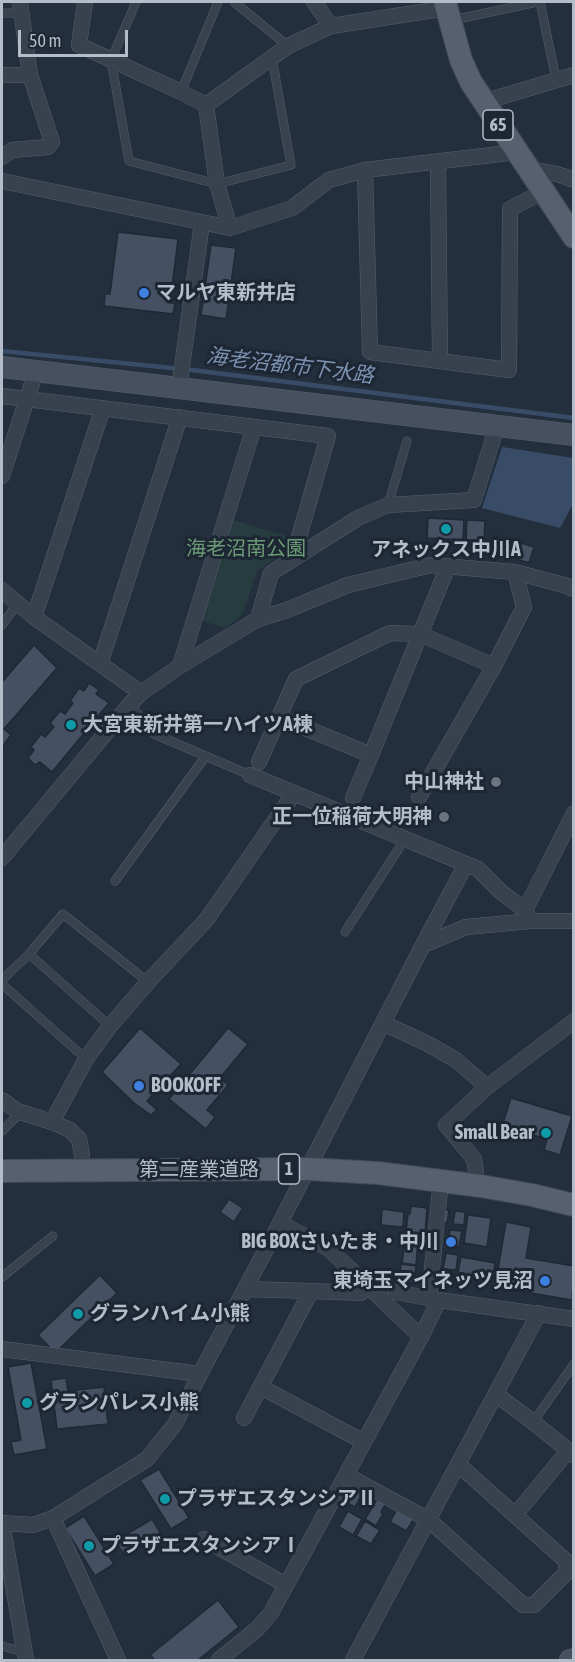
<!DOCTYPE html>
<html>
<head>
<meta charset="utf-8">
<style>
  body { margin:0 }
  #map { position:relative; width:575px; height:1662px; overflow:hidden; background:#242f3e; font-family:"Asap Condensed",sans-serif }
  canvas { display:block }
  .frame { position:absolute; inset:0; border:3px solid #b4bcc9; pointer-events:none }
  .scale { position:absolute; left:18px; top:30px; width:110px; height:27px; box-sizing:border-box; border:3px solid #b4bcc9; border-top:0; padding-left:8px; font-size:18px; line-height:21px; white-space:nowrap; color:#b4bcc9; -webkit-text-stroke:4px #1d2633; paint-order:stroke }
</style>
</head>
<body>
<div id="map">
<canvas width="575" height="1662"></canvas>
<div class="frame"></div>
<div class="scale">50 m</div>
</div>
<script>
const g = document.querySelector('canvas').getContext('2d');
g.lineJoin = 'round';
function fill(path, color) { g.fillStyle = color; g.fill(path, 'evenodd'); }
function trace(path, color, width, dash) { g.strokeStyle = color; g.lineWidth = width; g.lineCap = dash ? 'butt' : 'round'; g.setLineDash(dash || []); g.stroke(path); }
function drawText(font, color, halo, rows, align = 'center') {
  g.font = font + ' "Asap Condensed","Noto Sans JP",sans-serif'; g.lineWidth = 6; g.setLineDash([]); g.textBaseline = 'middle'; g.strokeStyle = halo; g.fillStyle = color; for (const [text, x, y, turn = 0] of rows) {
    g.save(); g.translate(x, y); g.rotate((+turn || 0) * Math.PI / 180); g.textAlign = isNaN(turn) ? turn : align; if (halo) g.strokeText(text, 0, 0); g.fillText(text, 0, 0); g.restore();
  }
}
const green = new Path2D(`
  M230 519 290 537 282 554 257 571 244 611 237 620 225 628 197 619Z`);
const water = new Path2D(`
  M502 447 573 458V504L560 528 482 508Z`);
const stream = new Path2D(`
  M2 351 192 370 574 418`);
const building = new Path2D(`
  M118 232 178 239 170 303H175L173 314 104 306 105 294H110Z
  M211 245 236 248 226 319 201 315Z
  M428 518 464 520 463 540 427 538Z
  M467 520 485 521 484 540H466Z
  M494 536 510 541 505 556 490 551Z
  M521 543 534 547 529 563 516 559Z
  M34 645 57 668 4 729 11 735 2 747V682Z
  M89 683 99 690 96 694 109 703 52 772 40 762 35 765 28 758 34 750 31 747 41 734 45 737 54 727 50 723 60 711 65 714 73 703 70 701 79 688 84 691Z
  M140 1028 181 1064 147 1101 157 1110 151 1115 134 1103 102 1072Z
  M228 1028 248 1044 220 1078 228 1085 207 1110 215 1117 206 1129 169 1099Z
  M511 1098 572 1116 560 1155 544 1150 547 1139 502 1126Z
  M229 1199 243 1208 234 1222 220 1212Z
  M411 1206 427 1208 425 1234 406 1232 408 1214H410Z
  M382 1209 404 1212 403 1227 381 1225Z
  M445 1210H449L447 1223 443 1222Z
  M455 1211 465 1212 464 1225 453 1224Z
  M468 1215 491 1218 487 1247 464 1243Z
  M506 1222 531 1227 526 1258 574 1266 572 1300 495 1287Z
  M450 1230 462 1231 459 1247 448 1245Z
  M405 1241 418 1242 416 1265 402 1263Z
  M446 1253 458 1255 456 1270 443 1269Z
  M461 1257 495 1263 492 1282 461 1277 462 1273 458 1272Z
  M401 1264 416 1266 414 1283 399 1282Z
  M100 1275 117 1293 55 1353 38 1335Z
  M31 1363 47 1449 14 1455 11 1442 21 1440 8 1367Z
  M66 1378 68 1391 104 1387 108 1424 57 1429 51 1380Z
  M159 1469 189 1518 171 1529 140 1480Z
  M353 1483 365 1489 355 1507 340 1499 346 1487 350 1489Z
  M378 1498 386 1503 381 1512 383 1514 376 1526 365 1519Z
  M399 1506 414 1519 406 1531 390 1522Z
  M348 1511 362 1519 353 1535 339 1527Z
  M84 1516 114 1564 95 1576 65 1528Z
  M152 1519 161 1534 125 1556 115 1541Z
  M365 1521 380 1530 371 1544 356 1536Z
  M218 1600 239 1627 198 1660H155L150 1655Z`);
const lane = new Path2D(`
  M136 2 111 60 129 161 217 184 291 165 272 58
  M234 2 288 46
  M540 2 556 79
  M2 13H21
  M453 20 537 2
  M181 92 218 2
  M388 505 407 441
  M2 625 18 603
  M130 704 154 734 250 775
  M115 881 205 757
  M345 932 405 839
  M29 954 110 1026
  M2 980 29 954 63 914 148 982
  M2 984 86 1059
  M2 1131 21 1112
  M2 1277 53 1236
  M533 1422 574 1364
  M2 1646 24 1652`);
const street = new Path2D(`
  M85 2 79 45 181 92 206 105 288 46 331 26 447 8
  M314 2 331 26
  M2 75H30
  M483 102 574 75
  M206 105 217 184 230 228
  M2 157 12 150 48 147 52 142 30 75 20 2
  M438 163 440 361
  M530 169 557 174 574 180
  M365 170 370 352 509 370 510 209 544 191
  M2 181 230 228 292 208 329 180 365 170 517 152
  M179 388 202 223
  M2 396 328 436 293 558
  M2 476 36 371
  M2 590 34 617 141 693
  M34 617 103 408
  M258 619 271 573 358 518 388 505 474 500 497 426
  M100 664 180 417
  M180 666 254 427
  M279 717 296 679 390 633 420 634 494 666
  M371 755 448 566
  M259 762 279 717 371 755 353 798
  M250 775 478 869 501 892 525 910
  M419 797 494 666 524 607 515 572
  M2 858 130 704 141 693 180 666 258 619 287 610 348 585 431 565 515 572 564 585 574 589
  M529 918 525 910 574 813
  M423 945 466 864
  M383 1023 428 1044 456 1060 487 1087
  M2 1100 17 1111 52 1122 70 1130 79 1139 82 1155
  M52 1122 86 1059 110 1026 148 982 207 919 294 793
  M476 1171 474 1159 446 1125 487 1087 574 1021
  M280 1223 329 1249 421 1337
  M246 1289 311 1291
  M395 1292 439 1300 574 1319
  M429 1298 441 1180
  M2 1349 200 1374 280 1223 423 945 466 927 530 921H574
  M261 1387 364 1442
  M497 1395 533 1422 574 1455
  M244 1418 311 1291 361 1293
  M346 1475 429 1520 523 1605H534L566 1573V1561L459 1465
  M515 1515 568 1451
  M53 1518 118 1660
  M2 1523 33 1525 53 1518 147 1459 175 1424 200 1374
  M2 1523 26 1660
  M204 1539 286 1585
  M219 1660 257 1629 271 1613 421 1337 439 1300
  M353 1660 539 1313`);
const secondary = new Path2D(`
  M2 367 574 435
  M570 1660 574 1659`);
const primary = new Path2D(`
  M445 2 461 60 471 82 574 237
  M2 1171 308 1169 378 1173 481 1186 532 1195 574 1205`);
const markers = [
  [144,293,6,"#3f7fe0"],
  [446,529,6,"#0f9aa8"],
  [71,725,6,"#0f9aa8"],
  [496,782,6,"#6b7280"],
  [444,817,6,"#6b7280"],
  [139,1086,6,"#3f7fe0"],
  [546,1133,6,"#0f9aa8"],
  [451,1242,6,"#3f7fe0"],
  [545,1281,6,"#3f7fe0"],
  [78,1314,6,"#0f9aa8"],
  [27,1403,6,"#0f9aa8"],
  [165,1499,6,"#0f9aa8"],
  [89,1546,6,"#0f9aa8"]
];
const shields = [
  [498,125,30],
  [289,1169,21]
];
const shieldNames = [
  ["65",498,125],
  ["1",289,1169]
];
const poiNames = [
  ["マルヤ東新井店",156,293],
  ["アネックス中川A",446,550,"center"],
  ["大宮東新井第一ハイツA棟",83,725],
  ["中山神社",484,782,"right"],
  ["正一位稲荷大明神",432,817,"right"],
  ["BOOKOFF",151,1086],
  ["Small Bear",534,1133,"right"],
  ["BIG BOXさいたま・中川",439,1242,"right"],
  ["東埼玉マイネッツ見沼",533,1281,"right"],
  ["グランハイム小熊",90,1314],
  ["グランパレス小熊",39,1403],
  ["プラザエスタンシアⅡ",177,1499],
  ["プラザエスタンシアⅠ",101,1546]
];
const parkNames = [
  ["海老沼南公園",246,549]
];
const streetNames = [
  ["第二産業道路",199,1170]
];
const waterNames = [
  ["海老沼都市下水路",290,366,7]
];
fill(green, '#263c3f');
fill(water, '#394c67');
trace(stream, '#394c67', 4.5);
fill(building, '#455162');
trace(building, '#1f2835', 1.5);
trace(lane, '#565f6c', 9);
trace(street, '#565f6c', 16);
trace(secondary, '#565f6c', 22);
trace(primary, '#414a57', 24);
trace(lane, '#38414e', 8);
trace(street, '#38414e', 15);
trace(secondary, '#465061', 21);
trace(primary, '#56606e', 22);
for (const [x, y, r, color] of markers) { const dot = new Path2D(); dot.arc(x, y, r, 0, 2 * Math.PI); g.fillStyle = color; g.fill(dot); trace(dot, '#1d2633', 2); }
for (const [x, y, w] of shields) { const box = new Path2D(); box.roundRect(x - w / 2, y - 15, w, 30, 4.5); g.fillStyle = '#1d2633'; g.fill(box); trace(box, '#b4bcc9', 1.5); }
drawText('bold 18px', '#b4bcc9', null, shieldNames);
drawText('bold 20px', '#b4bcc9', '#1d2633', poiNames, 'left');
drawText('20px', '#6b9a76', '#1d2633', parkNames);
drawText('20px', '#b4bcc9', '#1d2633', streetNames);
drawText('italic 21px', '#7c92b1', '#1d2633', waterNames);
</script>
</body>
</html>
